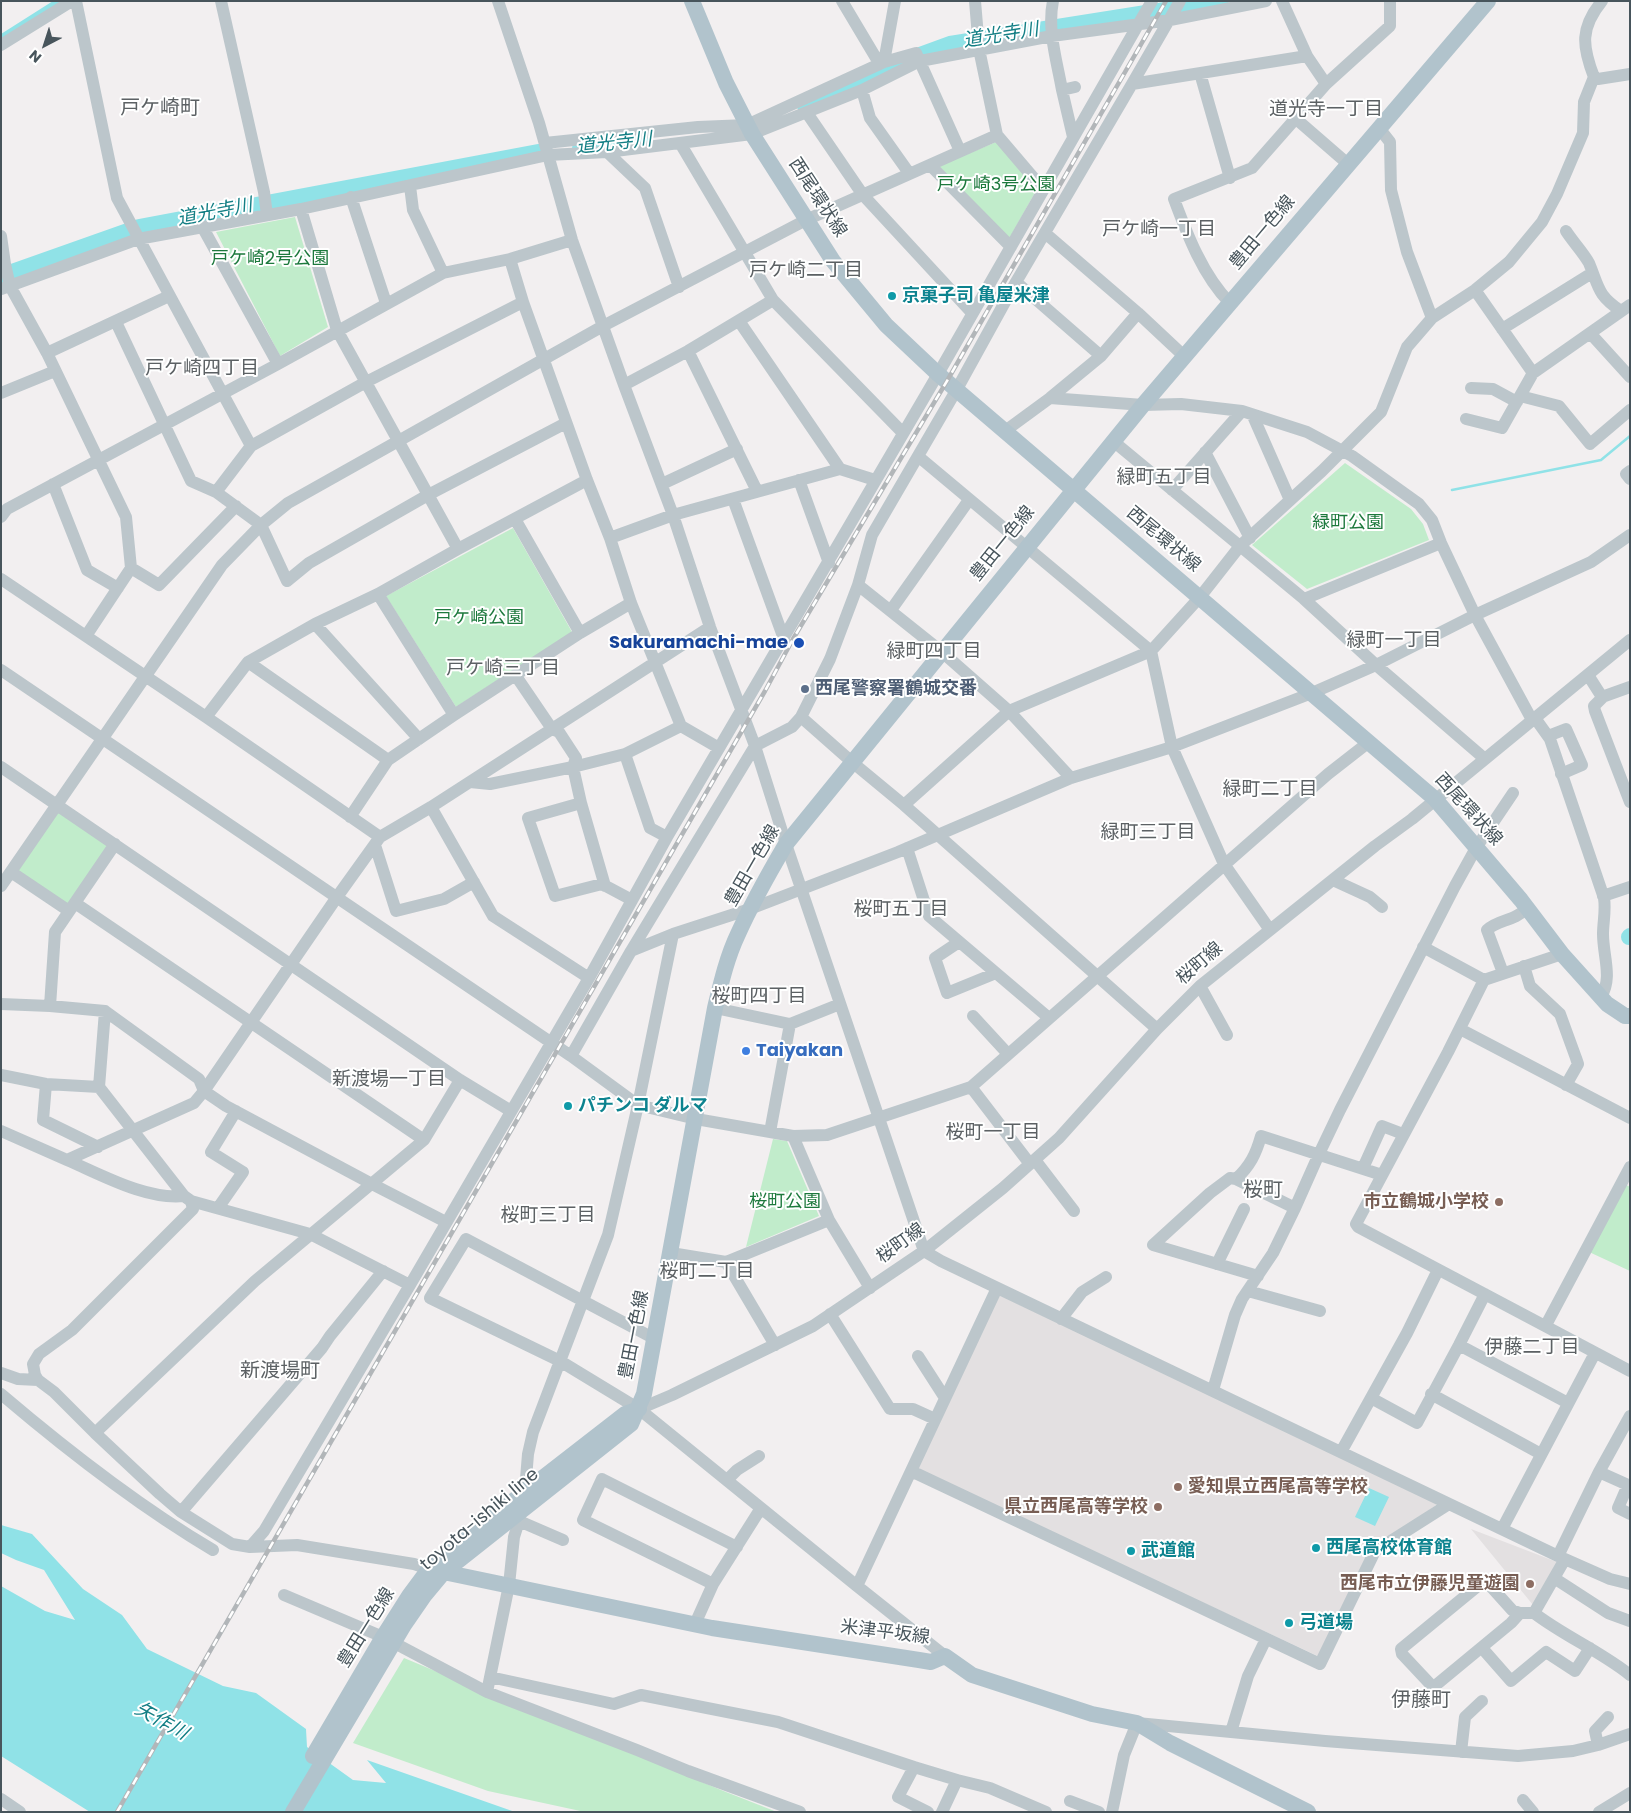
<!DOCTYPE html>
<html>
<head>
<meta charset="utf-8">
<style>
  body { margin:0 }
  #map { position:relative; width:1631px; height:1813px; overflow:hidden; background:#f2eff0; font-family:Poppins,sans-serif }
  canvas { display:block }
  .frame { position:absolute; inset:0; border:2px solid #48555c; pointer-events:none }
  .north { position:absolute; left:20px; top:20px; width:50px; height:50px; -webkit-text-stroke:4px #fff; paint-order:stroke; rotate:220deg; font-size:14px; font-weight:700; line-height:20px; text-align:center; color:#48555c }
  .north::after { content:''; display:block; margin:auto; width:18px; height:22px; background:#48555c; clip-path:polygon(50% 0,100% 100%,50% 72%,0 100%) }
</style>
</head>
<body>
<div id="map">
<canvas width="1631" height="1813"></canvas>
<div class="frame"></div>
<div class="north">N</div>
</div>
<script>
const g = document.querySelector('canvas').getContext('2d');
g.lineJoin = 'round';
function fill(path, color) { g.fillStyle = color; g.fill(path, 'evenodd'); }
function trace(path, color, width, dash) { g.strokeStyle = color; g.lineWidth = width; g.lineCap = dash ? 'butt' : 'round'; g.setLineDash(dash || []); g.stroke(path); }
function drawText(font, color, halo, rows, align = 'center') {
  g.font = font + ' Poppins,"Noto Sans JP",sans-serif'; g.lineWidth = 4; g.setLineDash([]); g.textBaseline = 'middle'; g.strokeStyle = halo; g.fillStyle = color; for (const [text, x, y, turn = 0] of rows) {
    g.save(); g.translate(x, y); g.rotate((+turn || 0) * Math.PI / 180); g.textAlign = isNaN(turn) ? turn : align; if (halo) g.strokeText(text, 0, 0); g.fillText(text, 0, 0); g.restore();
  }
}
const education = new Path2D(`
  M999 1295 1439 1503 1372 1550 1320 1657 917 1470Z
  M1471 1529 1557 1562 1533 1605Z`);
const green = new Path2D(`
  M996 142 1037 189 1009 239 939 166Z
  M295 217 328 327 280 356 216 232Z
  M1345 463 1411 509 1423 524 1429 540 1307 589 1252 545Z
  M513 528 572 632 456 707 386 596Z
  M58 810 109 845 69 905 17 871Z
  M773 1139 787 1141 819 1216 746 1247Z
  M1623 1183 1630 1187V1271L1587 1251Z
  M404 1658 726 1792 777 1812H585L488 1791 353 1743Z`);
const water = new Path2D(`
  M53 1H67L1 42V34Z
  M1369 1488 1389 1497 1375 1526 1355 1517Z
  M1 1525 32 1534 83 1589 122 1615 147 1649 223 1686 256 1693 306 1729 307 1747 353 1780 386 1783 367 1760 515 1812H90L1 1756V1586L45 1611 75 1620 44 1570 16 1560 1 1553Z`);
const stream = new Path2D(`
  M1452 490 1601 460 1630 436`);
const river = new Path2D(`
  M804 104 850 86 887 67 950 44 1221 1
  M580 148 645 141
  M1 276 139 227 538 152
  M1629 937 1630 936`);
const minor = new Path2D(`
  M76 1 117 198 251 446
  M221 1 264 192 267 215
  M498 1 539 123 572 240 624 385 673 515 710 627 755 746 792 727 801 717 852 762 904 805 1157 1029
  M842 1 876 58 884 62 916 53 960 151
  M975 1 979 49 997 135 1043 189
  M1053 1C1047 30 1057 61 1062 90L1075 87
  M1282 1 1307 56 1326 84
  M1 45 72 1
  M1200 73 1230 178
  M1594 77 1598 79 1630 74
  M1132 84 1180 1
  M862 90 870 118 909 173
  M1062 90 1073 137
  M807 113 863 195 972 313
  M1295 118 1348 164
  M1379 128 1390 142 1391 190 1407 252 1432 318
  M545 143 698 127 747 125 884 62 895 1
  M680 143 773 300 903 433
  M607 152 645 188 679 287
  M930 165 1011 247
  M410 186 413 210 443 273
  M351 197 386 303
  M301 209 337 330 458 549
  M203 228 278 364
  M1566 231C1573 242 1583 252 1589 263 1599 287 1597 295 1621 311
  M1045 233 1138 313 1185 357
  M1 236 5 264 10 286 47 353 126 517 131 568 86 636
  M510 259 523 302 587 480 610 538 631 603 681 726 719 748
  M1016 282 1101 356
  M1 289 138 239 301 209 548 155 607 152 752 134 862 90 920 61 1052 36 1170 20 1266 1
  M1475 290 1533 373 1630 305
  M1230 303C1203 276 1187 234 1174 199L1252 168 1326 84 1390 26V1
  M739 321 840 469
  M116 322 191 481 216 492 261 525 287 581 309 563 428 495 566 423
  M1502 329 1592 273
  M1590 333 1630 377
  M688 351 757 491
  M47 353 169 296
  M624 385 688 351 773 300
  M1471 388 1493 389 1517 402
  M1 393 55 371
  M1520 396 1559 406 1590 444 1630 410
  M1050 398 1143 405 1181 404 1242 411 1307 432 1352 456 1419 504 1432 520 1441 543 1475 615 1532 720
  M1253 416 1290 500
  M1466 419 1502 428 1533 373
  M1005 431 1050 398 1101 356 1138 313
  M1113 441 1304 599 1376 665 1485 759
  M1205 452 1250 538
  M919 457 1151 651 1172 747 1224 864 1270 930
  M1630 471 1626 474 1630 479
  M799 480 829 563
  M53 484 87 570 118 588
  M662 484 737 449
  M1172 490 1242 411
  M216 492 251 446 366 382 523 302
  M733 499 784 639
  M1 517 7 509 278 364 443 273 510 259 572 240
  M515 519 580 633
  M610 538 673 515 840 469 875 480
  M131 568 159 585 236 506
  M1 579 206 717 380 837
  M858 585 942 652 1009 711 1071 778
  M378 594 454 715
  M1304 599 1441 543
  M891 610 969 500
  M315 624 419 739
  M248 662 388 760
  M1 670 571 1056 638 1105 696 1119 793 1136 827 1135 971 1087 1328 774 1369 742
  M1588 675 1602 697 1630 687
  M516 676 552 729 559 732 576 758 573 767 581 803
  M1603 697 1594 706 1595 711 1630 802
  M206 717 248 662 315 624 378 594 458 549 587 480
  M801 717 830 659 858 585 872 535 957 389 1016 282 1132 84 1307 56
  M1535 718 1550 739 1604 898C1606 911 1603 922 1603 934 1603 956 1613 978 1601 997
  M1548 736 1566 729 1582 765 1561 774
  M755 746 786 844 924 1251 941 1261 1558 1556 1610 1579 1630 1584
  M625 754 650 828 667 837
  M1 767 460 1080 511 1111
  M470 782 490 784 573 767 625 754 681 726
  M904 805 1009 711 1151 651 1200 597 1240 546 1322 471 1381 412 1407 347 1432 318 1475 290 1509 262 1542 222 1557 194 1583 133 1584 102 1594 77C1582 46 1580 28 1602 1
  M431 807 493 916 589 978
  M350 817 388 760 454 715 580 633 631 603
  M375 845 396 911 444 899 474 882
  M907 848 929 916 1049 1018
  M11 872 69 911
  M1333 880 1370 897 1382 907
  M1 886 222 565 261 525 288 503 603 326 806 220 997 135
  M605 886 581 803 528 818 555 896 602 884 632 900
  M1603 896 1630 887
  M75 903 424 1140
  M959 942 935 958 947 993 996 973
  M1423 947 1484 980
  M631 951 673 934 750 909 898 852 1071 778 1172 747 1312 693 1376 665 1475 615 1591 562 1630 535
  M1562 954 1484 980 1448 1052 1356 1224 1358 1227 1630 1371
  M1524 966 1530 986 1560 1014 1576 1058 1578 1064 1566 1085
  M1503 973 1487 930C1498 919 1514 922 1527 908
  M1200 986 1227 1035
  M1 1004 50 1006 105 1011 199 1079 204 1091 226 1106 372 1184 446 1222
  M50 1006 55 932 115 844
  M715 1008 790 1024 840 1004
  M105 1011 99 1087 184 1196 191 1201 310 1234 410 1285
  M973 1016 1008 1054
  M1460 1029 1630 1118
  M571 1056 631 951 755 746
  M1 1075 46 1084 99 1087
  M46 1084 43 1120 98 1147
  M971 1087 1030 1164
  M1 1131 67 1160 194 1103 204 1091 337 897 380 837 431 807 710 627
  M770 1132 790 1024
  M793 1136 829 1220 870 1288
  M67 1160C102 1175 146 1200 184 1196
  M1035 1160 1074 1211
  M1363 1168 1382 1126 1403 1134
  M1236 1179 1295 1208
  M191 1201 193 1209 72 1330 39 1354 33 1364 35 1375 38 1380 54 1392 95 1433 160 1494 181 1512 232 1544 250 1547 297 1545 414 1564 429 1569
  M218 1208 243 1172 211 1152 236 1111
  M671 1253 726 1262 829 1220
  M726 1262 775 1345
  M1217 1264 1244 1209
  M1258 1276 1153 1245 1210 1193 1230 1178 1236 1179C1250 1166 1256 1154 1261 1136L1382 1175
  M1248 1291 1320 1311
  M830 1314 890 1409H913L935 1419
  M1061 1319 1082 1292 1106 1277
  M1546 1325 1630 1167
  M655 1339 466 1239 430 1298 560 1361 639 1409 857 1586 945 1656
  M1459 1345 1568 1403
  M918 1356 945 1398
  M1 1373 18 1379 38 1380
  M1213 1390 1235 1315 1242 1299 1273 1253 1295 1208 1319 1154 1340 1110 1455 886 1476 848 1513 793
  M1 1394C68 1451 137 1505 213 1550
  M1431 1394 1541 1454
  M1371 1398 1417 1423 1459 1345 1485 1294
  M639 1409 672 1395 813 1326 924 1251 1003 1188 1059 1138 1157 1029 1200 986 1375 846 1412 819 1630 640
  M95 1433 255 1281 424 1140 460 1080
  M1341 1452 1407 1333 1438 1270
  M911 1471 1320 1664 1375 1551 1449 1504
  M1599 1472 1628 1485 1618 1508 1630 1514
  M727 1480 737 1470 759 1456
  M181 1512 322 1348 330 1336 383 1271
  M519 1521 563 1540
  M1502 1529 1595 1353
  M250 1547 264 1531 410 1285 589 978 667 837 938 374 1139 23 1152 1
  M1558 1556 1599 1472 1630 1416
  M1554 1578 1608 1613 1630 1621
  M1485 1580 1512 1610 1520 1613 1511 1623 1436 1685 1432 1686 1402 1654 1401 1649Z
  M713 1584 583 1520 602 1479 737 1547
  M857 1586 997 1288
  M284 1595 383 1637 487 1692 637 1750 688 1771 800 1812
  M1520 1613H1534C1564 1636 1600 1651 1630 1675
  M1534 1613 1565 1559
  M695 1624 713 1584 761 1508
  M1482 1648 1511 1681 1546 1652 1575 1671 1590 1648
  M490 1677 614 1704 641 1695 778 1722 914 1767 898 1797 928 1812
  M487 1692 509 1585 514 1537 519 1521 525 1491 528 1454 533 1432 608 1235 638 1105 673 934
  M1231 1732 1248 1676 1266 1639
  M1598 1745 1595 1731 1608 1717
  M1461 1752 1465 1717 1482 1701
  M914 1767 957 1780 942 1812
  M957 1780 990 1788 1046 1812
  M1 1799 20 1812
  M1523 1800 1533 1812
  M1070 1801 1099 1812
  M1112 1812 1124 1755 1137 1723 1325 1741 1518 1756 1573 1751 1598 1745 1630 1734
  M1599 1812 1630 1793`);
const major = new Path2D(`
  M692 1 726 83 752 134 833 261 886 325 938 374 1435 799 1521 900 1562 954 1607 1004 1625 1016H1630
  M429 1569 712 1628 919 1660 931 1662 945 1656 972 1675 1092 1714 1137 1723 1170 1743 1308 1812
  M313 1756 383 1637 409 1596 429 1569 455 1546 625 1414 639 1409
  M293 1812 404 1625 424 1596 444 1572 631 1424 644 1394 715 1008C721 983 727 957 738 934 752 903 769 873 786 844L1143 405 1488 1`);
const rail = new Path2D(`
  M117 1812 765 691 793 639 947 381 1166 1`);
const markers = [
  [892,296,5,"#0f9aa8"],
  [799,643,6,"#1a4fb4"],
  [805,689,5,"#5c6f8a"],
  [746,1051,5,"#3f7fe0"],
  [568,1106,5,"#0f9aa8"],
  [1499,1202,5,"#8d6e63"],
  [1178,1487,5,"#8d6e63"],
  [1158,1507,5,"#8d6e63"],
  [1316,1548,5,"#0f9aa8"],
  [1131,1551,5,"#0f9aa8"],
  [1530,1584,5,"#8d6e63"],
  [1289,1623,5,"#0f9aa8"]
];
const parkNames = [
  ["戸ケ崎3号公園",996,185],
  ["戸ケ崎2号公園",270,259],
  ["緑町公園",1348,523],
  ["戸ケ崎公園",479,618],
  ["桜町公園",785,1202]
];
const streetNames = [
  ["西尾環状線",817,198,57],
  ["豊田一色線",1263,233,-50],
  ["西尾環状線",1163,540,40],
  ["豊田一色線",1003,544,-51],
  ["西尾環状線",1468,810,48],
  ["豊田一色線",753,866,-60],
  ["桜町線",1200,964,-41],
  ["桜町線",901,1244,-36],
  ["豊田一色線",635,1335,-79],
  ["toyota-ishiki line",480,1520,-40],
  ["豊田一色線",367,1628,-58],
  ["米津平坂線",885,1633,7]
];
const cultureNames = [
  ["京菓子司 亀屋米津",902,296],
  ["パチンコ ダルマ",578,1106],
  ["西尾高校体育館",1326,1548],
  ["武道館",1141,1551],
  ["弓道場",1299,1623]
];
const transitNames = [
  ["Sakuramachi-mae",788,643]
];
const serviceNames = [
  ["西尾警察署鶴城交番",815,689]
];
const shopNames = [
  ["Taiyakan",756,1051]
];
const educationNames = [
  ["市立鶴城小学校",1489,1202],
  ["愛知県立西尾高等学校",1188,1487,"left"],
  ["県立西尾高等学校",1148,1507],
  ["西尾市立伊藤児童遊園",1520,1584]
];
const waterNames = [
  ["道光寺川",1001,36,-9],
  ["道光寺川",614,144,-6],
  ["道光寺川",215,213,-11],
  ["矢作川",161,1722,29]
];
const neighbourhoodNames = [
  ["道光寺一丁目",1326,110],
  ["戸ケ崎一丁目",1159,230],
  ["戸ケ崎二丁目",806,271],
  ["戸ケ崎四丁目",202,369],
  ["緑町五丁目",1164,478],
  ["緑町一丁目",1394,641],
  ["緑町四丁目",934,652],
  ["戸ケ崎三丁目",503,669],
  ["緑町二丁目",1270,790],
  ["緑町三丁目",1148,833],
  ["桜町五丁目",901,910],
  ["桜町四丁目",759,997],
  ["新渡場一丁目",389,1080],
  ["桜町一丁目",993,1133],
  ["桜町三丁目",548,1216],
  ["桜町二丁目",707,1272],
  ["伊藤二丁目",1532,1348]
];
const quarterNames = [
  ["戸ケ崎町",160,109],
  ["桜町",1263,1191],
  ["新渡場町",280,1372],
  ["伊藤町",1421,1701]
];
fill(education, '#e3e0e1');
fill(green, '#c1eccb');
fill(water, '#90e2e7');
trace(stream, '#90e2e7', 2.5);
trace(river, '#90e2e7', 16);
trace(minor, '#bcc6cb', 12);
trace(major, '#b1c3cc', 16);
trace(rail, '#b2b6b9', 4.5);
trace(rail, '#fff', 2.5, [8]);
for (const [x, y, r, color] of markers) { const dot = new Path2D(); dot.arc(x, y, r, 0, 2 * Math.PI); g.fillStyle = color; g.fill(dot); trace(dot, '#fff', 2); }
drawText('18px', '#1d793d', '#fff', parkNames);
drawText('18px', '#48555c', '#fff', streetNames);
drawText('bold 18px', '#0d838f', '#fff', cultureNames, 'left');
drawText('bold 18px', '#164399', '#fff', transitNames, 'right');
drawText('bold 18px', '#4e5e75', '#fff', serviceNames, 'left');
drawText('bold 18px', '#366cbe', '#fff', shopNames, 'left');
drawText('bold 18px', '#785e54', '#fff', educationNames, 'right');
drawText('italic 19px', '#147f85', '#fff', waterNames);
drawText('19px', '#5c6164', '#fff', neighbourhoodNames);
drawText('20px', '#5c6164', '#fff', quarterNames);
</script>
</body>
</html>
